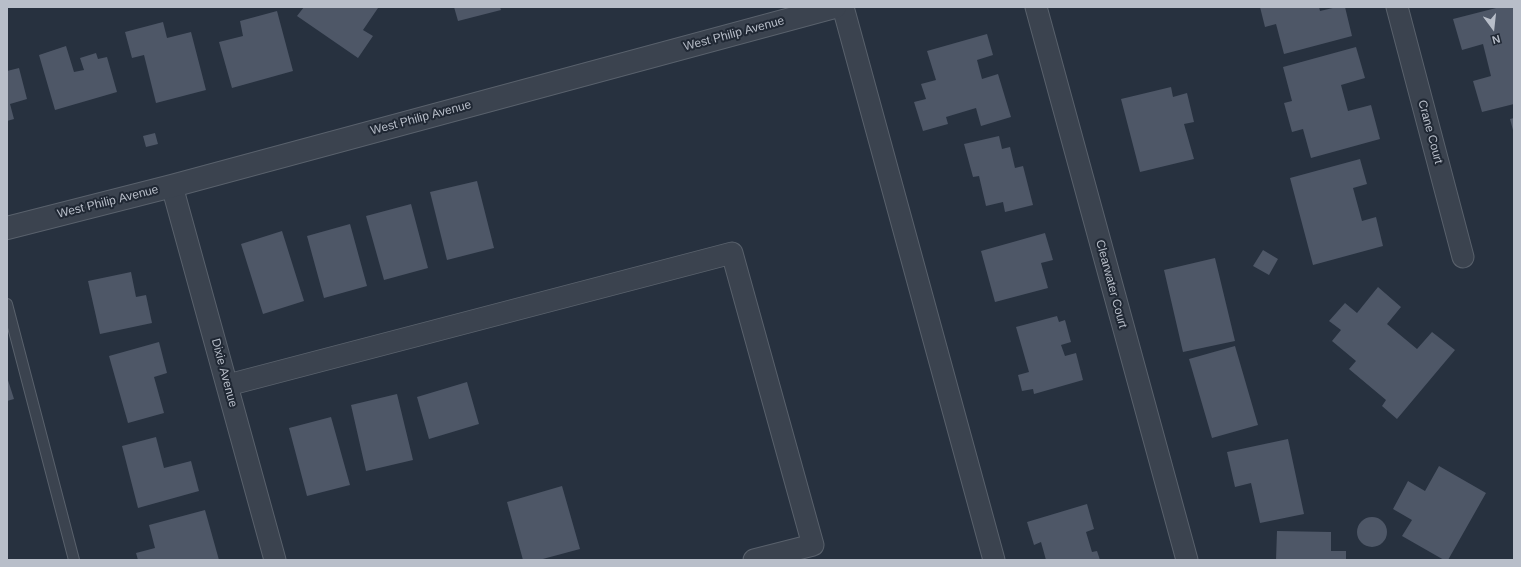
<!DOCTYPE html>
<html>
<head>
<meta charset="utf-8">
<style>
  body { margin:0 }
  #map { position:relative; width:1521px; height:567px; overflow:hidden; background:#27313f; font-family:Arial,sans-serif }
  canvas { display:block }
  .frame { position:absolute; inset:0; border:8px solid #b8bec9; pointer-events:none }
  .north { position:absolute; left:1473px; top:8px; width:40px; height:40px; -webkit-text-stroke:3px #202834; paint-order:stroke; rotate:165deg; font-size:11px; font-weight:700; line-height:16px; text-align:center; color:#b8bec9 }
  .north::after { content:''; display:block; margin:auto; width:14px; height:18px; background:#b8bec9; clip-path:polygon(50% 0,100% 100%,50% 72%,0 100%) }
</style>
</head>
<body>
<div id="map">
<canvas width="1521" height="567"></canvas>
<div class="frame"></div>
<div class="north">N</div>
</div>
<script>
const g = document.querySelector('canvas').getContext('2d');
g.lineJoin = 'round';
function fill(path, color) { g.fillStyle = color; g.fill(path, 'evenodd'); }
function trace(path, color, width, dash) { g.strokeStyle = color; g.lineWidth = width; g.lineCap = dash ? 'butt' : 'round'; g.setLineDash(dash || []); g.stroke(path); }
function drawText(font, color, halo, rows, align = 'center') {
  g.font = font + ' Arial,sans-serif'; g.lineWidth = 4; g.setLineDash([]); g.textBaseline = 'middle'; g.strokeStyle = halo; g.fillStyle = color; for (const [text, x, y, turn = 0] of rows) {
    g.save(); g.translate(x, y); g.rotate((+turn || 0) * Math.PI / 180); g.textAlign = isNaN(turn) ? turn : align; if (halo) g.strokeText(text, 0, 0); g.fillText(text, 0, 0); g.restore();
  }
}
const building = new Path2D(`
  M304 7H377L378 8 363 30 373 36 358 58 297 16Z
  M454 7H500L501 10 458 21Z
  M1260 7H1319L1320 11 1337 7H1345L1352 36 1284 54 1276 24 1265 27Z
  M1500 7H1514V104L1482 112 1473 81 1491 76 1483 44 1462 50 1453 19Z
  M277 11 293 71 232 88 219 42 243 36 240 21Z
  M163 22 167 38 191 32 206 90 156 103 144 55 132 58 125 32Z
  M987 34 993 55 977 60 982 79 998 74 1011 117 981 126 976 108 946 117 948 124 923 131 914 102 926 99 921 84 936 80 927 51Z
  M66 46 74 72 84 70 80 58 96 53 98 59 107 57 117 92 55 110 39 55Z
  M1356 47 1365 78 1341 85 1348 111 1371 105 1380 139 1311 158 1303 129 1292 132 1284 103 1292 101 1283 67Z
  M19 68 27 99 10 104 14 119 7 121V71Z
  M1171 87 1173 97 1187 93 1194 122 1184 124 1194 159 1140 172 1121 99Z
  M1514 118V134L1510 119Z
  M155 133 158 144 146 147 143 136Z
  M999 136 1002 149 1010 147 1015 168 1023 166 1033 205 1005 212 1003 202 986 206 979 176 973 177 964 144Z
  M1360 159 1367 184 1353 188 1362 221 1376 217 1383 246 1313 265 1290 178Z
  M477 181 494 248 447 260 430 192Z
  M411 204 428 268 384 280 366 216Z
  M350 224 367 286 324 298 307 236Z
  M282 231 304 301 263 314 241 244Z
  M1045 233 1053 260 1041 263 1048 288 995 302 981 251Z
  M1263 250 1278 259 1269 275 1253 266Z
  M1215 258 1235 341 1183 352 1164 270Z
  M131 272 136 297 146 295 152 323 100 334 88 281Z
  M1378 287 1401 307 1387 324 1417 349 1432 332 1455 350 1397 419 1382 406 1386 400 1349 369 1356 361 1332 341 1341 330 1329 321 1345 303 1357 313Z
  M1057 316 1059 322 1065 320 1071 342 1061 345 1065 356 1076 353 1083 380 1034 394 1033 389 1022 391 1018 375 1029 372 1016 327Z
  M159 342 167 373 154 377 164 413 128 423 109 356Z
  M1235 346 1258 425 1212 438 1189 359Z
  M7 377 14 399 7 401Z
  M467 382 479 424 429 439 417 397Z
  M397 394 413 460 366 471 351 405Z
  M331 417 350 485 307 496 289 428Z
  M156 437 164 468 191 461 199 491 138 508 122 446Z
  M1288 439 1304 514 1260 523 1251 483 1235 487 1227 452Z
  M1439 466 1486 493 1448 560H1444L1402 536 1412 520 1393 509 1408 481 1425 491Z
  M562 486 580 549 539 560H523L507 502Z
  M1087 504 1094 529 1086 532 1092 552 1097 551 1100 560H1046L1041 542 1034 545 1027 522Z
  M205 510 219 560H138L136 553 155 548 149 525Z
  M1357 532a15 15 0 1 1 30 0a15 15 0 1 1-30 0Z
  M1277 531 1331 532V551H1346V560H1276Z`);
const service = new Path2D(`
  M7 304 74 560`);
const minor = new Path2D(`
  M843 7 994 560
  M1036 7 1187 560
  M1397 7 1463 257
  M172 186 275 560
  M228 385 732 253 813 545 754 560`);
const tertiary = new Path2D(`
  M7 228 172 186 835 7`);
const streetNames = [
  ["West Philip Avenue",734,34,-15],
  ["West Philip Avenue",421,118,-15],
  ["Crane Court",1430,132,75],
  ["West Philip Avenue",108,202,-14],
  ["Clearwater Court",1111,284,75],
  ["Dixie Avenue",224,373,75]
];
fill(building, '#4e5767');
trace(service, '#59616c', 12);
trace(minor, '#59616c', 23);
trace(tertiary, '#59616c', 24);
trace(service, '#3b434f', 10);
trace(minor, '#3b434f', 21);
trace(tertiary, '#3b434f', 22);
drawText('12px', '#b8bec9', '#202834', streetNames);
</script>
</body>
</html>
